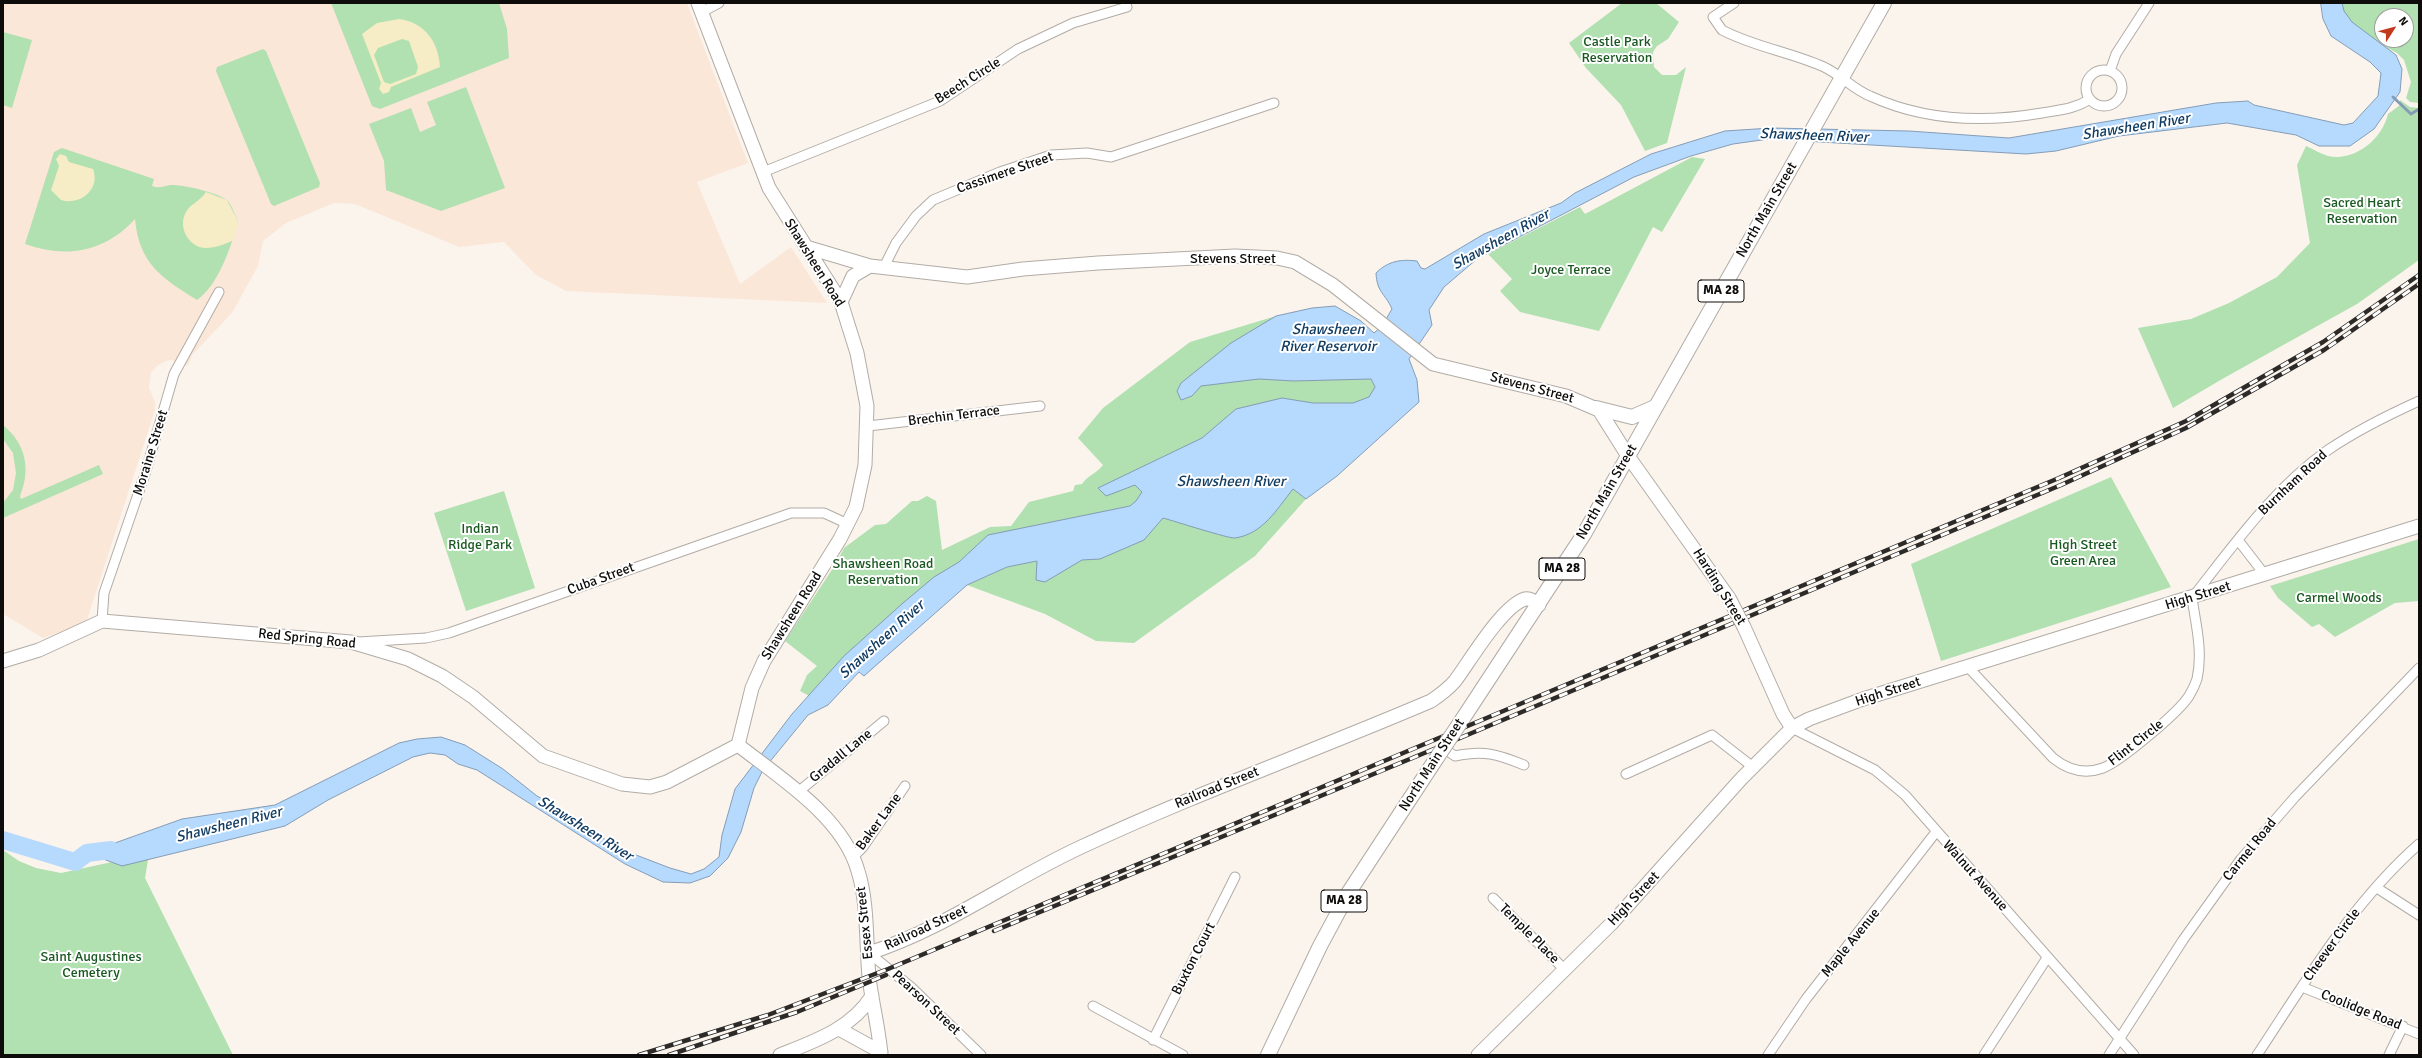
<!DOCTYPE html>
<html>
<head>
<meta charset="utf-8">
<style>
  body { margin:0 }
  #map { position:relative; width:2422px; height:1058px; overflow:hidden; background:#fbf4ed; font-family:Signika,sans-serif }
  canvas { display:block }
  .frame { position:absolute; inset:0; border:4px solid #0e0c0a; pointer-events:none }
  .north { position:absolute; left:2374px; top:8px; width:40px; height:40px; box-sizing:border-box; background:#fff; border:1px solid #9f9e9d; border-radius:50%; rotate:54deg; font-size:11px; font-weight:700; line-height:16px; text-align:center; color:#0e0c0a }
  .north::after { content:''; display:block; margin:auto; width:14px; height:18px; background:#c3391c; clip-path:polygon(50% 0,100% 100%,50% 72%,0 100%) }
</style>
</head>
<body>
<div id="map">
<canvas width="2422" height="1058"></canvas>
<div class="frame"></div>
<div class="north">N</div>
</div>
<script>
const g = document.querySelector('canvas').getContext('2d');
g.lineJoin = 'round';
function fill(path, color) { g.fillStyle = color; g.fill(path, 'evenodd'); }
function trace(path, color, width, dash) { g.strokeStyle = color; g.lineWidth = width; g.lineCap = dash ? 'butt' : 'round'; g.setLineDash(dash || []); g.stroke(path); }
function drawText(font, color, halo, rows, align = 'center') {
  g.font = font + ' Signika,sans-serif'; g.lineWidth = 4; g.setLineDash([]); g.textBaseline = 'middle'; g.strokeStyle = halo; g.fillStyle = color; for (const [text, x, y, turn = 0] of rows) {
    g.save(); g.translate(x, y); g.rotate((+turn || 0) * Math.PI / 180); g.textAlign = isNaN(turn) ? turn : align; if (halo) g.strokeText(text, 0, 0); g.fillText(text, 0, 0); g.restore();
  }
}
const education = new Path2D(`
  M3 3H687L748 163 697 182 740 284 791 247 827 303 566 291 536 275 504 242 459 247 355 204 334 203 286 223 263 241 258 266 232 313 192 355 188 366 171 360 166 361 157 366 151 373 149 388 155 402V410L86 623 43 638 3 614Z`);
const green = new Path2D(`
  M331 3H499L507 29 509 58 380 109 372 106Z
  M1622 3H1656L1679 22 1668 39 1657 46 1653 52 1654 67 1662 75H1676L1686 67 1667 143 1645 151 1621 105 1586 68 1569 43Z
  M2337 3H2419V103L2410 102 2406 98 2411 82 2404 60 2397 53 2360 34ZM2382 16H2406V40H2382Z
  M3 32 32 40 12 108 3 105Z
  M263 49 266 51 320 183 319 187 274 206 271 204 216 71 217 67Z
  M466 87 505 188 441 211 386 190 384 161 369 124 411 108 420 132 436 125 427 102Z
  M2400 100 2410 107 2419 108V260L2357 304 2224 378 2173 408 2138 328 2191 319 2229 303 2277 277 2310 243 2297 165 2306 146C2315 150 2327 158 2338 157 2361 156 2383 136 2388 114L2400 105Z
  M62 148 154 179 152 186C160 189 163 186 170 185 182 184 220 193 228 201 232 206 235 215 238 221 232 245 218 286 197 300 162 278 139 264 135 219 105 252 66 259 25 244L54 152Z
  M1692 157 1705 159 1662 232 1653 227 1599 331 1520 312 1500 291 1512 279 1488 254 1580 207 1585 214Z
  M1276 316 1260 331 1396 386 1343 408 1282 398 1196 448 1133 505 1030 534 828 674 809 696 800 691 807 675 817 666 785 641 835 565 844 548 875 525 886 524 912 501H918L927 496 936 501 942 550 990 527 1011 526 1029 502 1073 491 1075 485 1082 484C1087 476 1097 473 1103 465L1078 438 1103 408 1190 342Z
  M3 425C26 444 31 469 20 496L21 499 99 465 103 474 3 518V503L13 490 16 473 13 453 3 439Z
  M1277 475 1306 499 1255 556 1134 643 1096 641 1045 614 967 585 1007 567 1038 561 1182 497Z
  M2111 477 2171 587 1941 661 1911 564Z
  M504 491 535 588 466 611 434 513Z
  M2419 539V601L2395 603 2335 637 2319 624 2312 627 2278 598 2270 586Z
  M3 850 19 861 36 868 61 873 149 854 145 878 233 1055H3Z`);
const sand = new Path2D(`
  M399 19C425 22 439 43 440 67L391 87 389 92 383 94 379 89 381 83 362 34 377 23ZM402 39 409 41 418 67 416 74 390 84 384 82 374 55 378 48Z
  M60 154 66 156 69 162 93 169C101 190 79 206 61 200L51 190 59 166 56 159Z
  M206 192 227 200 238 221 234 240C225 244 216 248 206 248 190 248 178 229 185 214 189 204 201 201 206 192Z`);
const water = new Path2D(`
  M2321 3H2342L2344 11 2352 22 2396 55 2402 69 2400 92 2374 129 2350 146H2319L2296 135 2227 123 2119 136 2056 151 2026 154 1769 139 1733 144 1691 156 1634 177 1477 259 1444 287 1429 310 1432 325 1409 359 1417 380 1419 402 1337 476 1306 499 1293 489C1277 509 1263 534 1235 538 1230 539 1174 521 1163 518L1144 540 1100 559 1082 560 1045 582 1036 580 1037 561 1007 567 967 585 864 676 859 672 828 705 808 715 763 770 754 788 741 832 728 858 710 876 690 883 663 882 625 864 477 770 458 764 445 755 430 753 413 757 328 800 285 826 122 866 87 853 182 819 275 805 399 743 417 739 441 737 465 745 503 769 537 796 566 812 589 830 623 850 670 868 691 874 704 869 719 857 722 835 735 789 792 714 844 656 903 603 934 577 959 562 988 535 1130 506 1136 501 1142 492 1135 485 1106 496 1098 488 1202 438 1236 409 1282 398 1313 403H1353L1369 397 1375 387 1371 379 1294 381 1259 379 1201 386 1192 396 1181 400 1177 391 1181 383 1231 343 1276 316 1312 308 1335 306 1361 321 1374 333 1382 326 1392 309C1385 293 1377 293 1376 273 1388 261 1401 259 1417 261L1421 268 1425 269 1484 234 1561 203 1575 193 1651 154 1725 131 1771 128 1909 131 2009 138 2216 103 2248 101 2254 105 2344 125 2353 123 2378 96 2381 73 2370 62 2331 36 2323 19Z`);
const stream = new Path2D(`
  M2393 97 2411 114 2419 109`);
const river = new Path2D(`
  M3 840 75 862 87 853 111 850`);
const street = new Path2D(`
  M1734 3 1713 17 1722 30C1754 47 1791 52 1824 67 1841 75 1853 89 1870 96 1924 121 1983 123 2042 113 2059 110 2075 109 2090 99
  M702 12 719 3
  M2086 88a18 18 0 1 1 36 0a18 18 0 1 1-36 0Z
  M2110 71 2116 54 2149 3
  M763 172 940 101 1018 49 1073 23 1127 7
  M884 267 896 243 916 216 933 200 1000 172 1051 155 1087 153 1111 157 1274 103
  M868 426 1040 406
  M2238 540 2265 575
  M102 621 104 593 145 474 174 374 219 292
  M358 642 426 638 449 633 791 513H824L848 524
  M1968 667 2053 758C2068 770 2084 775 2103 768 2121 761 2179 712 2189 696 2192 691 2195 685 2197 679 2203 652 2196 625 2192 598 2233 546 2273 489 2328 450 2356 431 2388 415 2419 401
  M1792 728 1875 770 1905 795 2134 1055
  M1443 748 1455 756C1484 750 1497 754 1524 765
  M1626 774 1712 735 1753 767
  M798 792 884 721
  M853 857 863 847 905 786
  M2377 888 2419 915
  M1493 898 1565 970
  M869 953 911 987 981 1055
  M2302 987 2419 1034
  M1093 1006 1183 1055
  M1153 1040 1235 877
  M1768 1055 1806 999 1936 832
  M1984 1055 2047 958
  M2109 1055 2183 940 2241 859 2295 797 2419 668
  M2257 1055C2306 981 2352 903 2419 844
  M2389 1055 2403 1026`);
const secondary = new Path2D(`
  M698 3 769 188 841 302 857 353 867 406 865 465 856 507 840 539 764 661 752 688 738 745
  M806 247 870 266 967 277 1023 269 1098 263 1235 256 1277 258 1295 262 1333 285 1433 364 1566 396 1599 410 1628 456 1729 598
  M841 302 853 276 870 266
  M1744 627 1783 714 1792 728
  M3 661 39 650 102 621 351 642 408 659 442 676 473 697 543 756 622 784 650 787 667 782 738 745
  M738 745C780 778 843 817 858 871 868 902 866 944 869 977 872 1003 879 1029 881 1055
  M869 953C944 929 1008 881 1079 848 1194 794 1314 751 1431 701 1440 695 1448 689 1455 681 1470 661 1502 606 1525 599 1531 598 1535 602 1539 605
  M839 1029 881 1052
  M780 1055C815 1041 851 1029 872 996
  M1478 1055 1612 923 1741 779 1792 728 1809 719 1863 699 2419 526`);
const primary = new Path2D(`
  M1596 408 1632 417 1655 407
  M1460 723 1584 534 1884 3
  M1268 1055 1320 946 1349 892 1438 756`);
const rail = new Path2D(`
  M994 931 1422 754 2061 485 2186 428 2324 350 2419 284
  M639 1055 768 1015 888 969 2059 478 2186 421 2323 342 2419 275
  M669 1055 797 1012 886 975`);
const secondaryBridge = new Path2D(`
  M1729 598 1744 627`);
const primaryBridge = new Path2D(`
  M1438 756 1460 723`);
const shields = [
  [1721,291,46],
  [1562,569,46],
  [1344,901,46]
];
const shieldNames = [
  ["MA 28",1721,291],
  ["MA 28",1562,569],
  ["MA 28",1344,901]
];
const parkNames = [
  ["Castle Park",1617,42],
  ["Reservation",1617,58],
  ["Sacred Heart",2362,203],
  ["Reservation",2362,219],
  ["Joyce Terrace",1571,270],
  ["Indian",480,529],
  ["Ridge Park",480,545],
  ["High Street",2083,545],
  ["Green Area",2083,561],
  ["Shawsheen Road",883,564],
  ["Reservation",883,580],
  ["Carmel Woods",2339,598],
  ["Saint Augustines",91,957],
  ["Cemetery",91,973]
];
const streetNames = [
  ["Beech Circle",968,81,-32],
  ["Cassimere Street",1005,173,-19],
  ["North Main Street",1767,210,-60],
  ["Stevens Street",1233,259],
  ["Shawsheen Road",814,263,58],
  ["Stevens Street",1532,388,15],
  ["Brechin Terrace",954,416,-7],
  ["Moraine Street",151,453,-73],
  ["Burnham Road",2293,483,-43],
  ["North Main Street",1607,492,-60],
  ["Cuba Street",601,579,-20],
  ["Harding Street",1719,587,58],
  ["High Street",2198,596,-17],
  ["Shawsheen Road",792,616,-58],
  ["Red Spring Road",307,639,6],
  ["High Street",1888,692,-18],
  ["Flint Circle",2136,743,-38],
  ["Gradall Lane",841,756,-39],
  ["North Main Street",1432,765,-57],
  ["Railroad Street",1217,788,-22],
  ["Baker Lane",879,822,-54],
  ["Carmel Road",2250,850,-51],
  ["Walnut Avenue",1975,876,48],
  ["High Street",1634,899,-47],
  ["Essex Street",865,923,-96],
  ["Railroad Street",926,928,-25],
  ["Temple Place",1529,934,45],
  ["Maple Avenue",1851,943,-51],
  ["Cheever Circle",2332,945,-54],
  ["Buxton Court",1194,959,-63],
  ["Pearson Street",926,1003,43],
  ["Coolidge Road",2361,1010,22]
];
const waterNames = [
  ["Shawsheen River",2136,127,-9],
  ["Shawsheen River",1814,136,2],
  ["Shawsheen River",1501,240,-29],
  ["Shawsheen",1328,330],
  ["River Reservoir",1328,347],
  ["Shawsheen River",1231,482],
  ["Shawsheen River",882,640,-42],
  ["Shawsheen River",229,825,-14],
  ["Shawsheen River",585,829,32]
];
fill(education, '#fbe7d8');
fill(green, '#b1e0b1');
fill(sand, '#f6ecc6');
fill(water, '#b6d9fe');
trace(water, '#849cb5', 1);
trace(stream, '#849cb5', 3);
trace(river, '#b6d9fe', 18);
trace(street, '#b2aca6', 11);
trace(secondary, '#b2aca6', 15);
trace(primary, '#b2aca6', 16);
trace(street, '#fff', 9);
trace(secondary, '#fff', 13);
trace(primary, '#fff', 14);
trace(rail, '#2d2a27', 4.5);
trace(rail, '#fff', 3, [9]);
trace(secondaryBridge, '#b2aca6', 15, []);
trace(primaryBridge, '#b2aca6', 16, []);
trace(secondaryBridge, '#fff', 13);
trace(primaryBridge, '#fff', 14);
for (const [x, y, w] of shields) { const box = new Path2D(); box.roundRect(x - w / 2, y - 11, w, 22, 3); g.fillStyle = '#fff'; g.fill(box); trace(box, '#0e0c0a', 1); }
drawText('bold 13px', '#0e0c0a', null, shieldNames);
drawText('14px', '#195820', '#fff', parkNames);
drawText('14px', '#0e0c0a', '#fff', streetNames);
drawText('italic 15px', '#123d63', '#fff', waterNames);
</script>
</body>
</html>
